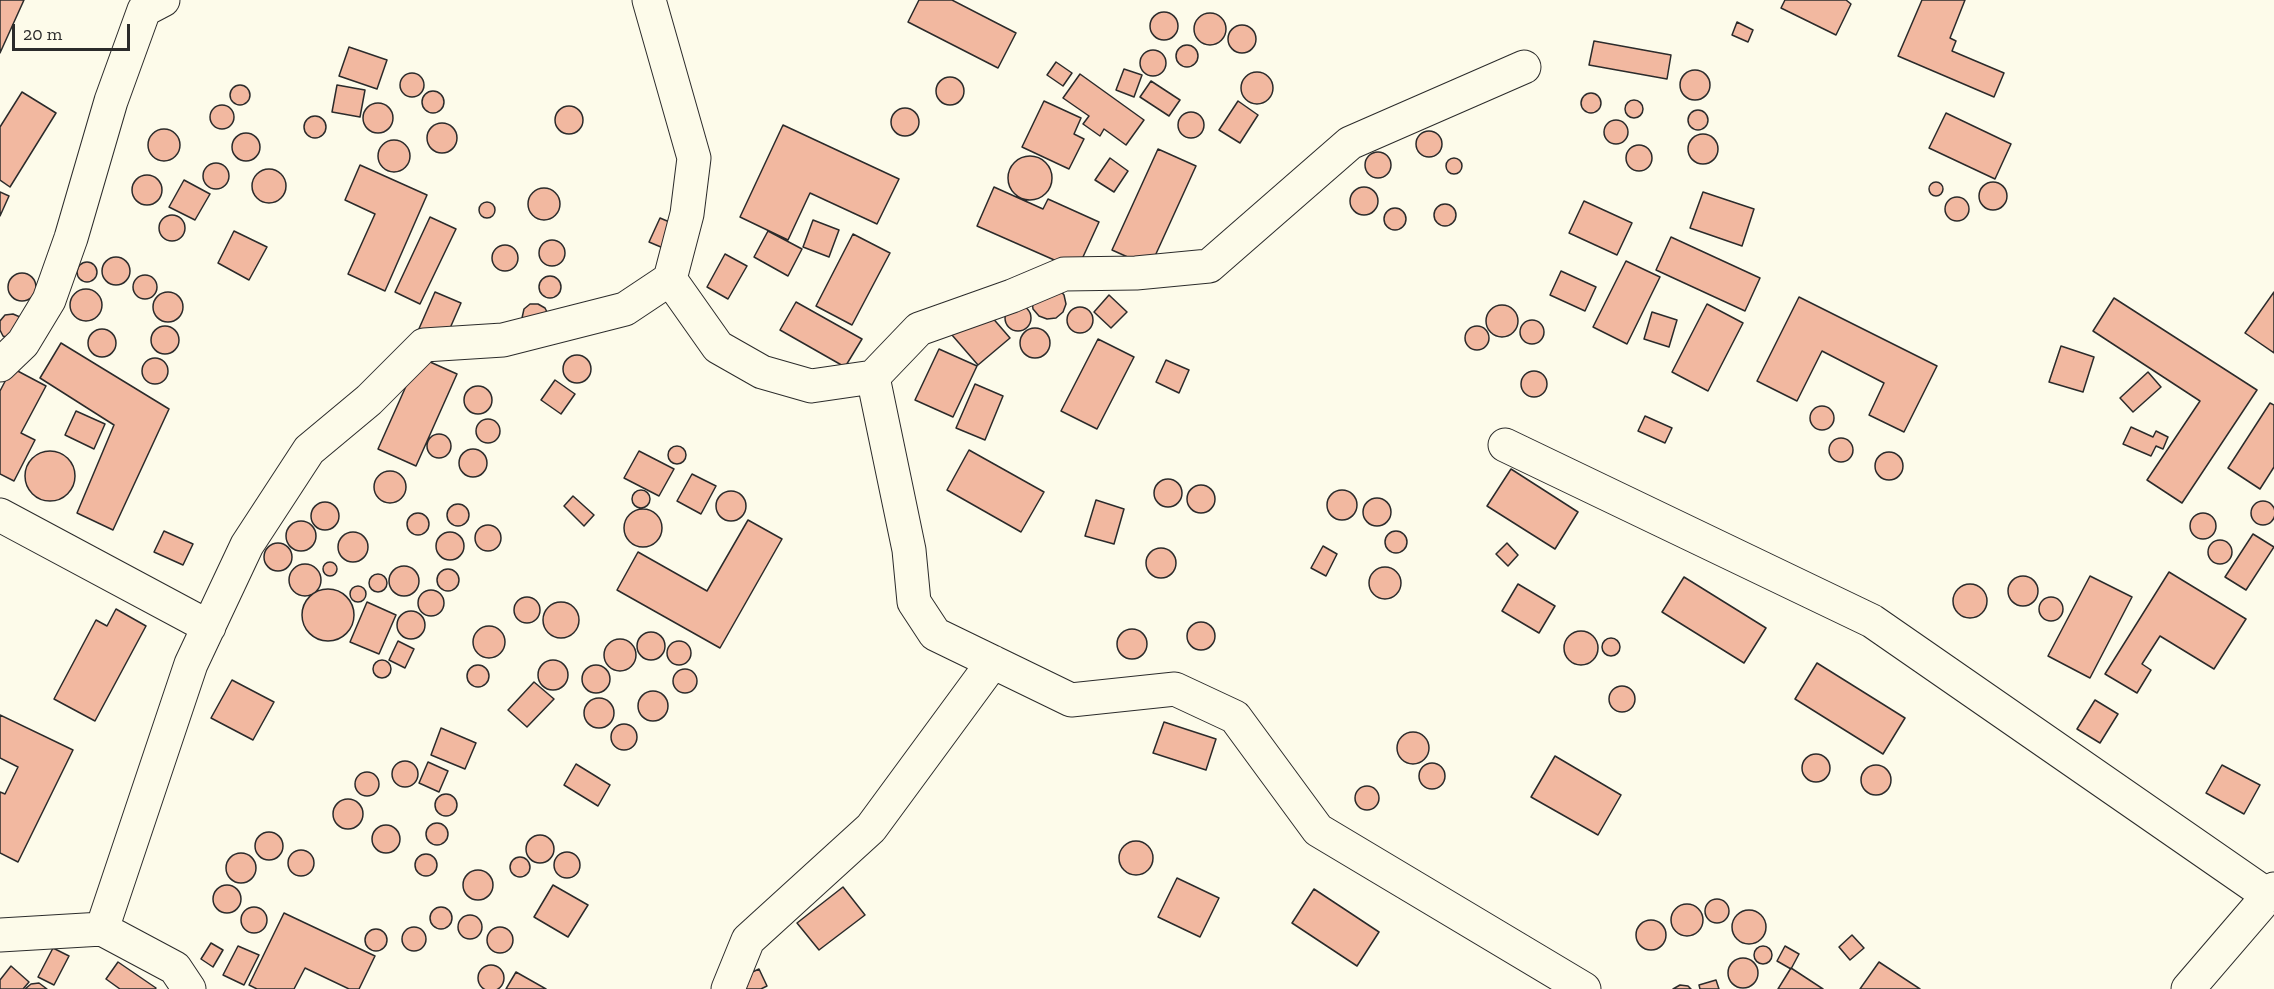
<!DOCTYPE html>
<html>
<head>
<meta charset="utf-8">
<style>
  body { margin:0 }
  #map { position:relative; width:2274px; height:989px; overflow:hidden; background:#fdfbea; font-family:"Zilla Slab",serif }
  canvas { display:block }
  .scale { position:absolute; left:12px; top:24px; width:118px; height:27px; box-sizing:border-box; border:3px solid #2b2b2b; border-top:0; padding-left:8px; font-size:18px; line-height:21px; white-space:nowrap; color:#2b2b2b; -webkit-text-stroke:4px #fdfbea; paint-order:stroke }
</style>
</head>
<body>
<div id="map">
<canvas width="2274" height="989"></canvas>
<div class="scale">20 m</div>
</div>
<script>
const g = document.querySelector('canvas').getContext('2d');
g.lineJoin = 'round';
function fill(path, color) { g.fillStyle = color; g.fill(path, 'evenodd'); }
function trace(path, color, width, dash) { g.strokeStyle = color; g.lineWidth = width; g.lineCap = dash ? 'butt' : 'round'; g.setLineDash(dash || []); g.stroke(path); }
const building = new Path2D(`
  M0 0H24L0 53Z
  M919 0H952L1016 33 998 68 908 22Z
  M1785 0H1846L1851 4 1836 35 1781 8Z
  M1922 0H1965L1950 38 1956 41 1952 51 2004 73 1994 97 1898 56Z
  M1150 26a14 14 0 1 1 28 0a14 14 0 1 1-28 0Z
  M1194 29a16 16 0 1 1 32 0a16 16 0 1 1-32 0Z
  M1737 22 1753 30 1748 42 1732 35Z
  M1228 39a14 14 0 1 1 28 0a14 14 0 1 1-28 0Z
  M1594 41 1671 55 1667 79 1589 65Z
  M1176 56a11 11 0 1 1 22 0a11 11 0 1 1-22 0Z
  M349 47 387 60 377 89 339 76Z
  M1140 63a13 13 0 1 1 26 0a13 13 0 1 1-26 0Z
  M1056 62 1072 73 1063 86 1047 75Z
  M1124 69 1142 75 1134 97 1116 90Z
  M1680 85a15 15 0 1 1 30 0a15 15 0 1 1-30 0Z
  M1241 88a16 16 0 1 1 32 0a16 16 0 1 1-32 0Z
  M400 85a12 12 0 1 1 24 0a12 12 0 1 1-24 0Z
  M1080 74 1144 120 1126 145 1104 129 1100 136 1083 124 1089 116 1063 98Z
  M936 91a14 14 0 1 1 28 0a14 14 0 1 1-28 0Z
  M1151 81 1180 100 1169 116 1140 97Z
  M337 85 365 90 360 117 332 112Z
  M230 95a10 10 0 1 1 20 0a10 10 0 1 1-20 0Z
  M422 102a11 11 0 1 1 22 0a11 11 0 1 1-22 0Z
  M22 92 56 113 10 187 0 180V127Z
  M1581 103a10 10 0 1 1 20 0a10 10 0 1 1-20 0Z
  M1625 109a9 9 0 1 1 18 0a9 9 0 1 1-18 0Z
  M1044 101 1081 118 1074 134 1084 139 1069 169 1022 147Z
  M1238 101 1258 115 1240 143 1219 130Z
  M363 118a15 15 0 1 1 30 0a15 15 0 1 1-30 0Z
  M210 117a12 12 0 1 1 24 0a12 12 0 1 1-24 0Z
  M555 120a14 14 0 1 1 28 0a14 14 0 1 1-28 0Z
  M891 122a14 14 0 1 1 28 0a14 14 0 1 1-28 0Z
  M1688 120a10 10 0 1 1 20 0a10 10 0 1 1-20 0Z
  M1178 125a13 13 0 1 1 26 0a13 13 0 1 1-26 0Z
  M1946 113 2011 144 1995 179 1929 148Z
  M304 127a11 11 0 1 1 22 0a11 11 0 1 1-22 0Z
  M1604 132a12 12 0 1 1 24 0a12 12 0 1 1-24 0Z
  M427 138a15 15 0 1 1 30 0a15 15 0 1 1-30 0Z
  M783 125 899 179 877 224 810 193 788 240 740 217Z
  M148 145a16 16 0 1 1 32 0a16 16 0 1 1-32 0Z
  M1416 144a13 13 0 1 1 26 0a13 13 0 1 1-26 0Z
  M232 147a14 14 0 1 1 28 0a14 14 0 1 1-28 0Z
  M1688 149a15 15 0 1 1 30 0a15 15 0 1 1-30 0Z
  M378 156a16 16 0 1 1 32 0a16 16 0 1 1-32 0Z
  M1626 158a13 13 0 1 1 26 0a13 13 0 1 1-26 0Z
  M1158 149 1196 166 1150 267 1112 250Z
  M1365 165a13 13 0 1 1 26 0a13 13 0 1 1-26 0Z
  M1008 178a22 22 0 1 1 44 0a22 22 0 1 1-44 0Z
  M1446 166a8 8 0 1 1 16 0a8 8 0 1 1-16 0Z
  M1110 158 1128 171 1114 192 1095 180Z
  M203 176a13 13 0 1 1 26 0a13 13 0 1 1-26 0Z
  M360 165 427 195 385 291 348 274 375 214 345 200Z
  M252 186a17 17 0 1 1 34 0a17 17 0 1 1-34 0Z
  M132 190a15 15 0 1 1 30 0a15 15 0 1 1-30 0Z
  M184 180 210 194 195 220 169 207Z
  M1929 189a7 7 0 1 1 14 0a7 7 0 1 1-14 0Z
  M1979 196a14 14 0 1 1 28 0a14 14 0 1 1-28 0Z
  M994 187 1043 209 1048 199 1099 222 1077 270 977 226Z
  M1350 201a14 14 0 1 1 28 0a14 14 0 1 1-28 0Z
  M528 204a16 16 0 1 1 32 0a16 16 0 1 1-32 0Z
  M0 192 9 196 0 216Z
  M1703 192 1754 209 1742 246 1690 228Z
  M1945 209a12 12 0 1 1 24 0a12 12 0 1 1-24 0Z
  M1584 201 1632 223 1617 255 1569 233Z
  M479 210a8 8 0 1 1 16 0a8 8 0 1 1-16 0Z
  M1434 215a11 11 0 1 1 22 0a11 11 0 1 1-22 0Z
  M1384 219a11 11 0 1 1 22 0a11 11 0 1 1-22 0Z
  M159 228a13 13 0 1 1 26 0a13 13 0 1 1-26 0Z
  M430 217 456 229 420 304 395 292Z
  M660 218 679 226 668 250 649 242Z
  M813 220 839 230 829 257 803 247Z
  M234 231 267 247 249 280 218 263Z
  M768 231 802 249 788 276 754 257Z
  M853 234 890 253 852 325 816 306Z
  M1671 237 1760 278 1745 311 1656 270Z
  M539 253a13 13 0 1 1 26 0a13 13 0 1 1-26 0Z
  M492 258a13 13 0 1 1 26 0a13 13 0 1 1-26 0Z
  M725 254 747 266 728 299 707 287Z
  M102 271a14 14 0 1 1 28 0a14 14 0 1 1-28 0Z
  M1626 261 1660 277 1627 344 1593 327Z
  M77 272a10 10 0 1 1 20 0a10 10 0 1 1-20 0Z
  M1561 271 1596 287 1585 311 1550 295Z
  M8 287a14 14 0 1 1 28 0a14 14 0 1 1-28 0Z
  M133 287a12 12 0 1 1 24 0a12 12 0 1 1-24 0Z
  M539 287a11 11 0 1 1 22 0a11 11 0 1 1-22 0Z
  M70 305a16 16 0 1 1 32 0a16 16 0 1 1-32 0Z
  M1059 289 1064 295 1066 304 1063 312 1056 318 1047 319 1039 316 1033 309 1032 301Z
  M435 292 461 303 444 342 418 331Z
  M2274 292V353L2245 333Z
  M153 307a15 15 0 1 1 30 0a15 15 0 1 1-30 0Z
  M1109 295 1127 312 1111 328 1094 312Z
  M1799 297 1937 366 1904 432 1869 415 1884 383 1822 351 1797 401 1757 381Z
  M2114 298 2257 390 2182 503 2147 480 2200 401 2093 331Z
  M796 302 862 339 845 367 780 330Z
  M530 304H538L545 308 549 316 525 325 522 318 524 309Z
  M1707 304 1743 323 1708 391 1672 372Z
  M1005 318a13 13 0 1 1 26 0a13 13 0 1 1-26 0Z
  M1486 321a16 16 0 1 1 32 0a16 16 0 1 1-32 0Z
  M1067 320a13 13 0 1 1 26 0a13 13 0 1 1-26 0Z
  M984 308 1010 338 978 365 952 335Z
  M1652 312 1677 320 1669 347 1644 339Z
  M13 314 20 317 11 339 3 336 0 330V321L5 315Z
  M1520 332a12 12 0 1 1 24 0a12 12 0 1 1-24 0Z
  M151 340a14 14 0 1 1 28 0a14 14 0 1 1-28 0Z
  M1465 338a12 12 0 1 1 24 0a12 12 0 1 1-24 0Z
  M1020 343a15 15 0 1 1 30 0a15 15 0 1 1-30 0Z
  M88 343a14 14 0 1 1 28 0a14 14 0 1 1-28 0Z
  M1098 339 1134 357 1097 429 1061 411Z
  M61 343 169 409 113 530 77 513 114 425 40 378Z
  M2061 346 2094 357 2083 392 2049 382Z
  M939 349 977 366 953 417 915 400Z
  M563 369a14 14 0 1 1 28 0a14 14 0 1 1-28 0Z
  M419 357 457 374 416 466 378 449Z
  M142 371a13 13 0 1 1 26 0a13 13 0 1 1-26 0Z
  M1166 360 1189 370 1179 393 1156 382Z
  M12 368 46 386 21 433 35 440 14 481 0 474V391Z
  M1521 384a13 13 0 1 1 26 0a13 13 0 1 1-26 0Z
  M2148 372 2161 387 2133 412 2120 398Z
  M555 380 575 394 561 414 541 400Z
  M975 384 1003 396 985 440 956 428Z
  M464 400a14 14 0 1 1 28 0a14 14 0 1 1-28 0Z
  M2270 403 2274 405V467L2260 489 2228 468Z
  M1810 418a12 12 0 1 1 24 0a12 12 0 1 1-24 0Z
  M76 411 105 424 94 449 65 435Z
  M1645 416 1672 428 1665 443 1638 431Z
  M476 431a12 12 0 1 1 24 0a12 12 0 1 1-24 0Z
  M2131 427 2153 437 2156 431 2168 437 2163 449 2156 446 2151 456 2123 444Z
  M427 446a12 12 0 1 1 24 0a12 12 0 1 1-24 0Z
  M1829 450a12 12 0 1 1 24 0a12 12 0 1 1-24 0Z
  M668 455a9 9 0 1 1 18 0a9 9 0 1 1-18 0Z
  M459 463a14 14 0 1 1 28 0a14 14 0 1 1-28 0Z
  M969 450 1044 492 1021 532 947 490Z
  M639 451 674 469 659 496 624 478Z
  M25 476a25 25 0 1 1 50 0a25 25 0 1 1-50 0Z
  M1875 466a14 14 0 1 1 28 0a14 14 0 1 1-28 0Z
  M1511 469 1578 512 1555 549 1487 506Z
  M374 487a16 16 0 1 1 32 0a16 16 0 1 1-32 0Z
  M692 474 716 486 701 514 677 501Z
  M1154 493a14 14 0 1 1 28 0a14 14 0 1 1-28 0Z
  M1187 499a14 14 0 1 1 28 0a14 14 0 1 1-28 0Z
  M1327 505a15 15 0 1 1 30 0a15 15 0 1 1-30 0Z
  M632 499a9 9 0 1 1 18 0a9 9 0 1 1-18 0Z
  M716 506a15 15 0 1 1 30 0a15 15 0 1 1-30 0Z
  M573 496 594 515 584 526 564 506Z
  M1363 512a14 14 0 1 1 28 0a14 14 0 1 1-28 0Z
  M1096 500 1124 509 1114 544 1085 536Z
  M2251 513a12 12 0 1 1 24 0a12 12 0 1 1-24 0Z
  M311 516a14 14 0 1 1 28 0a14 14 0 1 1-28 0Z
  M447 515a11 11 0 1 1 22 0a11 11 0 1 1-22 0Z
  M624 528a19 19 0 1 1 38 0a19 19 0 1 1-38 0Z
  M2190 526a13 13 0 1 1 26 0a13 13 0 1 1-26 0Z
  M407 524a11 11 0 1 1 22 0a11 11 0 1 1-22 0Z
  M748 520 782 539 720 648 617 590 638 552 707 591Z
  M286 536a15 15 0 1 1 30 0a15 15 0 1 1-30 0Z
  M475 538a13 13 0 1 1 26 0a13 13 0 1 1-26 0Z
  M1385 542a11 11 0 1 1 22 0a11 11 0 1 1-22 0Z
  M164 531 193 544 183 565 154 552Z
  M338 547a15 15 0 1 1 30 0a15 15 0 1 1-30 0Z
  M436 546a14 14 0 1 1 28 0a14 14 0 1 1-28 0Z
  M2253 534 2274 547 2246 590 2225 577Z
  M2208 552a12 12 0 1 1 24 0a12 12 0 1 1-24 0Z
  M264 557a14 14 0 1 1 28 0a14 14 0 1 1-28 0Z
  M1507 543 1518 555 1508 566 1496 554Z
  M1323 546 1337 554 1326 576 1311 568Z
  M1146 563a15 15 0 1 1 30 0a15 15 0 1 1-30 0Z
  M323 569a7 7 0 1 1 14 0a7 7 0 1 1-14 0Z
  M289 580a16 16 0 1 1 32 0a16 16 0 1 1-32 0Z
  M389 581a15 15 0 1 1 30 0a15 15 0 1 1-30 0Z
  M1369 583a16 16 0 1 1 32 0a16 16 0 1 1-32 0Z
  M437 580a11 11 0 1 1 22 0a11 11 0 1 1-22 0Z
  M2169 572 2246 619 2214 669 2160 636 2142 664 2151 670 2137 693 2105 674Z
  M369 583a9 9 0 1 1 18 0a9 9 0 1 1-18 0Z
  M2008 591a15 15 0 1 1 30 0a15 15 0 1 1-30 0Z
  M2090 576 2132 597 2090 678 2048 656Z
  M1684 577 1766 628 1744 663 1662 612Z
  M1953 601a17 17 0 1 1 34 0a17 17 0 1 1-34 0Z
  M1518 584 1555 606 1539 633 1502 611Z
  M350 594a8 8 0 1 1 16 0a8 8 0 1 1-16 0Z
  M302 615a26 26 0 1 1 52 0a26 26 0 1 1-52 0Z
  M418 603a13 13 0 1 1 26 0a13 13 0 1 1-26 0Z
  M514 610a13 13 0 1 1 26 0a13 13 0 1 1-26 0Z
  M2039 609a12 12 0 1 1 24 0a12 12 0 1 1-24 0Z
  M367 602 396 615 379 654 350 642Z
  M543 620a18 18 0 1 1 36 0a18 18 0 1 1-36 0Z
  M116 609 146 626 95 721 54 699 96 620 107 626Z
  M397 625a14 14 0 1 1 28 0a14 14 0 1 1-28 0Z
  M1187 636a14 14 0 1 1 28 0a14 14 0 1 1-28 0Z
  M473 642a16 16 0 1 1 32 0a16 16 0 1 1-32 0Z
  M1117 644a15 15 0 1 1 30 0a15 15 0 1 1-30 0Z
  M1564 648a17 17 0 1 1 34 0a17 17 0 1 1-34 0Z
  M637 646a14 14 0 1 1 28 0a14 14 0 1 1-28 0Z
  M1602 647a9 9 0 1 1 18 0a9 9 0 1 1-18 0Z
  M604 655a16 16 0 1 1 32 0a16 16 0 1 1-32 0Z
  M667 653a12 12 0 1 1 24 0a12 12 0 1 1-24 0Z
  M398 641 414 649 405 668 389 660Z
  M373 669a9 9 0 1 1 18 0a9 9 0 1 1-18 0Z
  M538 675a15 15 0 1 1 30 0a15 15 0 1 1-30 0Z
  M1817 663 1905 718 1883 754 1795 699Z
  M582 679a14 14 0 1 1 28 0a14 14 0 1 1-28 0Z
  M467 676a11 11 0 1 1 22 0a11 11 0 1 1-22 0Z
  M673 681a12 12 0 1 1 24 0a12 12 0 1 1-24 0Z
  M232 680 274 702 253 740 211 718Z
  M534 682 554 699 527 727 508 710Z
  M1609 699a13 13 0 1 1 26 0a13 13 0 1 1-26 0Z
  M638 706a15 15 0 1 1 30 0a15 15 0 1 1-30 0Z
  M584 713a15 15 0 1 1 30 0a15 15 0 1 1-30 0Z
  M2095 700 2118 714 2100 743 2077 729Z
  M0 715 73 750 18 862 0 853V792L5 794 18 767 0 758Z
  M1164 722 1216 739 1206 770 1153 753Z
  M611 737a13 13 0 1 1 26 0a13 13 0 1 1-26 0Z
  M441 728 476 743 465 769 431 755Z
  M1397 748a16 16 0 1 1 32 0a16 16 0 1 1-32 0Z
  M1802 768a14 14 0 1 1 28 0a14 14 0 1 1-28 0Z
  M1555 756 1621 795 1598 835 1531 797Z
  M392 774a13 13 0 1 1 26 0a13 13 0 1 1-26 0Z
  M428 762 448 771 439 792 419 783Z
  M1419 776a13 13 0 1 1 26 0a13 13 0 1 1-26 0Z
  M576 764 610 785 598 806 564 785Z
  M2222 765 2260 785 2244 814 2206 793Z
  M1861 780a15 15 0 1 1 30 0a15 15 0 1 1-30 0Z
  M355 784a12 12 0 1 1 24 0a12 12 0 1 1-24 0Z
  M1355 798a12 12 0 1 1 24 0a12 12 0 1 1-24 0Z
  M435 805a11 11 0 1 1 22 0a11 11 0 1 1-22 0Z
  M333 814a15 15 0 1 1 30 0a15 15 0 1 1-30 0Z
  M426 834a11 11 0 1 1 22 0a11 11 0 1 1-22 0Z
  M372 839a14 14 0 1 1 28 0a14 14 0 1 1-28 0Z
  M255 846a14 14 0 1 1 28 0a14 14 0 1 1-28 0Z
  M526 849a14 14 0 1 1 28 0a14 14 0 1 1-28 0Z
  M1119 858a17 17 0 1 1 34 0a17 17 0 1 1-34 0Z
  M288 863a13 13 0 1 1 26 0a13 13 0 1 1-26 0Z
  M554 865a13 13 0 1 1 26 0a13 13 0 1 1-26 0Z
  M226 868a15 15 0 1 1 30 0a15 15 0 1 1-30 0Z
  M415 865a11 11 0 1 1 22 0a11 11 0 1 1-22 0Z
  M510 867a10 10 0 1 1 20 0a10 10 0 1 1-20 0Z
  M463 885a15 15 0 1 1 30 0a15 15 0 1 1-30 0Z
  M1177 878 1219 898 1200 937 1158 917Z
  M213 899a14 14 0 1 1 28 0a14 14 0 1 1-28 0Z
  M553 885 588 905 568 937 534 917Z
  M843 887 865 915 819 950 797 923Z
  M1314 889 1379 932 1357 966 1292 923Z
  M1705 911a12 12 0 1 1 24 0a12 12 0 1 1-24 0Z
  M1671 920a16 16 0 1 1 32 0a16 16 0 1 1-32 0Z
  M241 920a13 13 0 1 1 26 0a13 13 0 1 1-26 0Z
  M430 918a11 11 0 1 1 22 0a11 11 0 1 1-22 0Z
  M1732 927a17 17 0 1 1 34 0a17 17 0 1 1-34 0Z
  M284 913 375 956 359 989H349L305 968 294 989H257L249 985Z
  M458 927a12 12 0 1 1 24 0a12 12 0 1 1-24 0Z
  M1636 935a15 15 0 1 1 30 0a15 15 0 1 1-30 0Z
  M402 939a12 12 0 1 1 24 0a12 12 0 1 1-24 0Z
  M487 940a13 13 0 1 1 26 0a13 13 0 1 1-26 0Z
  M365 940a11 11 0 1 1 22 0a11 11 0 1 1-22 0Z
  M1852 935 1864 948 1850 960 1839 947Z
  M211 943 223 950 213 967 201 959Z
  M1754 955a9 9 0 1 1 18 0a9 9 0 1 1-18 0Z
  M238 946 259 955 244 985 223 975Z
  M1785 946 1799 954 1791 969 1777 961Z
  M53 948 69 956 54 985 38 977Z
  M1728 973a15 15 0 1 1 30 0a15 15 0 1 1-30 0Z
  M118 962 156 988 155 989H120L106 979Z
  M1879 962 1920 989H1860Z
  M478 978a13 13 0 1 1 26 0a13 13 0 1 1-26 0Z
  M11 966 29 982 23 989H0V980Z
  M1791 968 1823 989H1778Z
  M759 969 767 986 761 989H744L739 978Z
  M516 972 546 989H506Z
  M1716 980 1719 989H1700L1699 985Z
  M39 983 47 989H25L31 984Z
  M1680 985 1688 986 1691 989H1673Z`);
const minor = new Path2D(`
  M670 279 718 347 762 372 811 386 873 377 919 329 1012 296 1064 274 1136 273 1209 266 1350 143 1524 67
  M0 365 23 343 49 300 71 238 111 101 144 10 163 0
  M873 377 909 550 914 602 935 634 1071 700 1175 689 1235 717 1318 830 1584 989
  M1505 445 1872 621 2269 896
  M0 515 209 627
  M102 929 191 664 247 545 309 450 369 400 424 345 503 340 625 309 670 279 687 214 694 158 649 0
  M0 935 102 929 175 968 189 989
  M728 989 748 940 871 828 993 662
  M2188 989 2274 889`);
fill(building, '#f2b8a0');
trace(building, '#2b2b2b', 1.5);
trace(minor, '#2b2b2b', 35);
trace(minor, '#fdfbea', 33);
</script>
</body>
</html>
